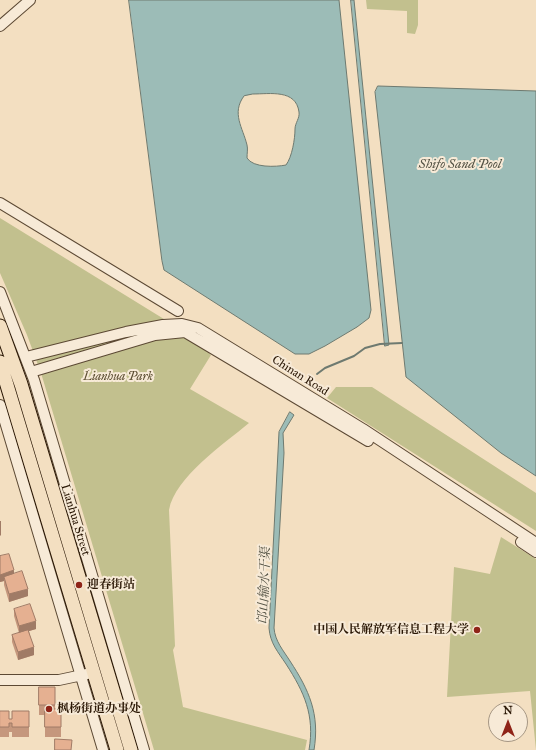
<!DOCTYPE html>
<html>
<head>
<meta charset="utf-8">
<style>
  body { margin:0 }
  #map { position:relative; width:536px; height:750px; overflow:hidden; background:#f3dfc1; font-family:"IM FELL Great Primer",serif }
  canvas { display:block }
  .north { position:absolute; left:488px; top:702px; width:40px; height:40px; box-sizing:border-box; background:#f7ead7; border:1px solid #a59683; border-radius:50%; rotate:0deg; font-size:11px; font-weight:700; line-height:16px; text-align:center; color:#2a1705 }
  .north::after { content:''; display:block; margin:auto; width:14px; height:18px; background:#8f2418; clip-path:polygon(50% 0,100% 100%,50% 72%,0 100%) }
</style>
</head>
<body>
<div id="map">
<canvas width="536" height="750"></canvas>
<div class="north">N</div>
</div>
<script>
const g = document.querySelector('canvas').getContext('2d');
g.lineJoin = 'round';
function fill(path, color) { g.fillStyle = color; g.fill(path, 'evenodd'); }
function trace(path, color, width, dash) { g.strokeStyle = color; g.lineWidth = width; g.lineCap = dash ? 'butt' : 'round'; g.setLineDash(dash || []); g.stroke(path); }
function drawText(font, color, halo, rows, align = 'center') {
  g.font = font + ' "IM FELL Great Primer","Noto Serif SC",serif'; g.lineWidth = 4; g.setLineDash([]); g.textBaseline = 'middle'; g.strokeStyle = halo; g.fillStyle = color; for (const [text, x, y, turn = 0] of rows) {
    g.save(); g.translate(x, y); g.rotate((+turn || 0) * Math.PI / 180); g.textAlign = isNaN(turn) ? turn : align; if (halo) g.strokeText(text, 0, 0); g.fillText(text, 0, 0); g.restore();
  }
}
const green = new Path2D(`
  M366 0H418V25L415 34 407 33V11L367 9Z
  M0 218 185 332 211 355 190 389 249 423C224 444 175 477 169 510L175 646 173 650 183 707 307 740 305 750H154L41 373 27 335 0 273Z
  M336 387H372L536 493V531L327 398Z
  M501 537 536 559V750L530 691 447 697 454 567 490 574Z`);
const water = new Path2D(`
  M129 0H339L371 310 369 318 357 327 325 346 309 354H295L164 270 162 261ZM253 94C270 94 296 89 299 112 300 118 295 123 295 129 295 139 292 157 286 165 276 167 253 168 247 158 247 153 248 149 247 145 243 128 231 113 244 96Z
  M351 0H354L389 345 385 346Z
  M378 86 536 91V476L501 453 406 377 375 92Z
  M290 412 294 415 283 433 284 453 274 628C275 641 283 650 290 661 309 690 320 714 314 750H309C315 715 304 692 286 664 278 652 270 643 269 628L279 432Z`);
const stream = new Path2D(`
  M317 374 325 368 354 356 365 348 380 344 402 343`);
const minor = new Path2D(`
  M0 26 30 0
  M0 203 178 311
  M0 292 34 380 144 750
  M26 357 126 332 163 325 182 324 198 328 363 429 536 543
  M31 372 155 335 185 332 368 441
  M0 405 103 750
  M521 542 536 552
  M0 680H59L87 674`);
const major = new Path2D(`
  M0 326 21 384 131 750
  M0 362 117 750`);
const wall = new Path2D(`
  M0 556 14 574 28 596 9 602 4 585V581L0 582Z
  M14 609 36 629 29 631 34 655 18 660 12 642V635L19 633 14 616Z
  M39 687H55V709H61V737H45V715H39Z
  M0 711 9 719H12L29 711V737H12V732H9V737H0Z`);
const shadedWall = new Path2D(`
  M0 521H1V535L0 536Z
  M14 570V578L4 577V581L0 582V575Z
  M28 589V596L9 602V594Z
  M36 621V629L19 634V626Z
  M34 647V655L18 660V652Z`);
const building = new Path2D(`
  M9 554 14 570 0 575V556Z
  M22 571 28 589 9 594 4 577Z
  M30 604 36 621 19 626 14 609Z
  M28 630 34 647 18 652 12 635Z
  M39 687H55V705H39Z
  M45 709H61V727H45Z
  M0 711H9V719H12V711H29V727H12V723H9V727H0Z
  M55 739 72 740 71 750H55Z`);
const markers = [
  [79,585,4,"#8f2418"],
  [477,630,4,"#8f2418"],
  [49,709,4,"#8f2418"]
];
const streetNames = [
  ["Chinan Road",300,376,32],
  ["Lianhua Street",75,520,73]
];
const parkNames = [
  ["Lianhua Park",118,377]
];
const poiNames = [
  ["迎春街站",87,585],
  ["中国人民解放军信息工程大学",469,630,"right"],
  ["枫杨街道办事处",57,709]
];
const waterNames = [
  ["Shifo Sand Pool",460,165],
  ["邙山输水干渠",265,586,-88]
];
fill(green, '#c2c08e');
fill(water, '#9cbcb7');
trace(water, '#6e7a70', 1);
trace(stream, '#6e7a70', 2);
trace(minor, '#5c4934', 12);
trace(major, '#2a1705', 15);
trace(minor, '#f7ead7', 10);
trace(major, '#f3dfc1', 13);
fill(wall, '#c5977d');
fill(shadedWall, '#a07b66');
fill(building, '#e5b091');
trace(building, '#a07b66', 1);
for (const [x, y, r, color] of markers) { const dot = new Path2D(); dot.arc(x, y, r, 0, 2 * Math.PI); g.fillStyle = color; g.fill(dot); trace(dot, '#f7ead7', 1.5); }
drawText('12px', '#2a1705', '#f7ead7', streetNames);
drawText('italic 12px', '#584a2e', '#f7ead7', parkNames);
drawText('bold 12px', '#2a1705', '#f7ead7', poiNames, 'left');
drawText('italic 13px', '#525143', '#f7ead7', waterNames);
</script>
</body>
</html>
